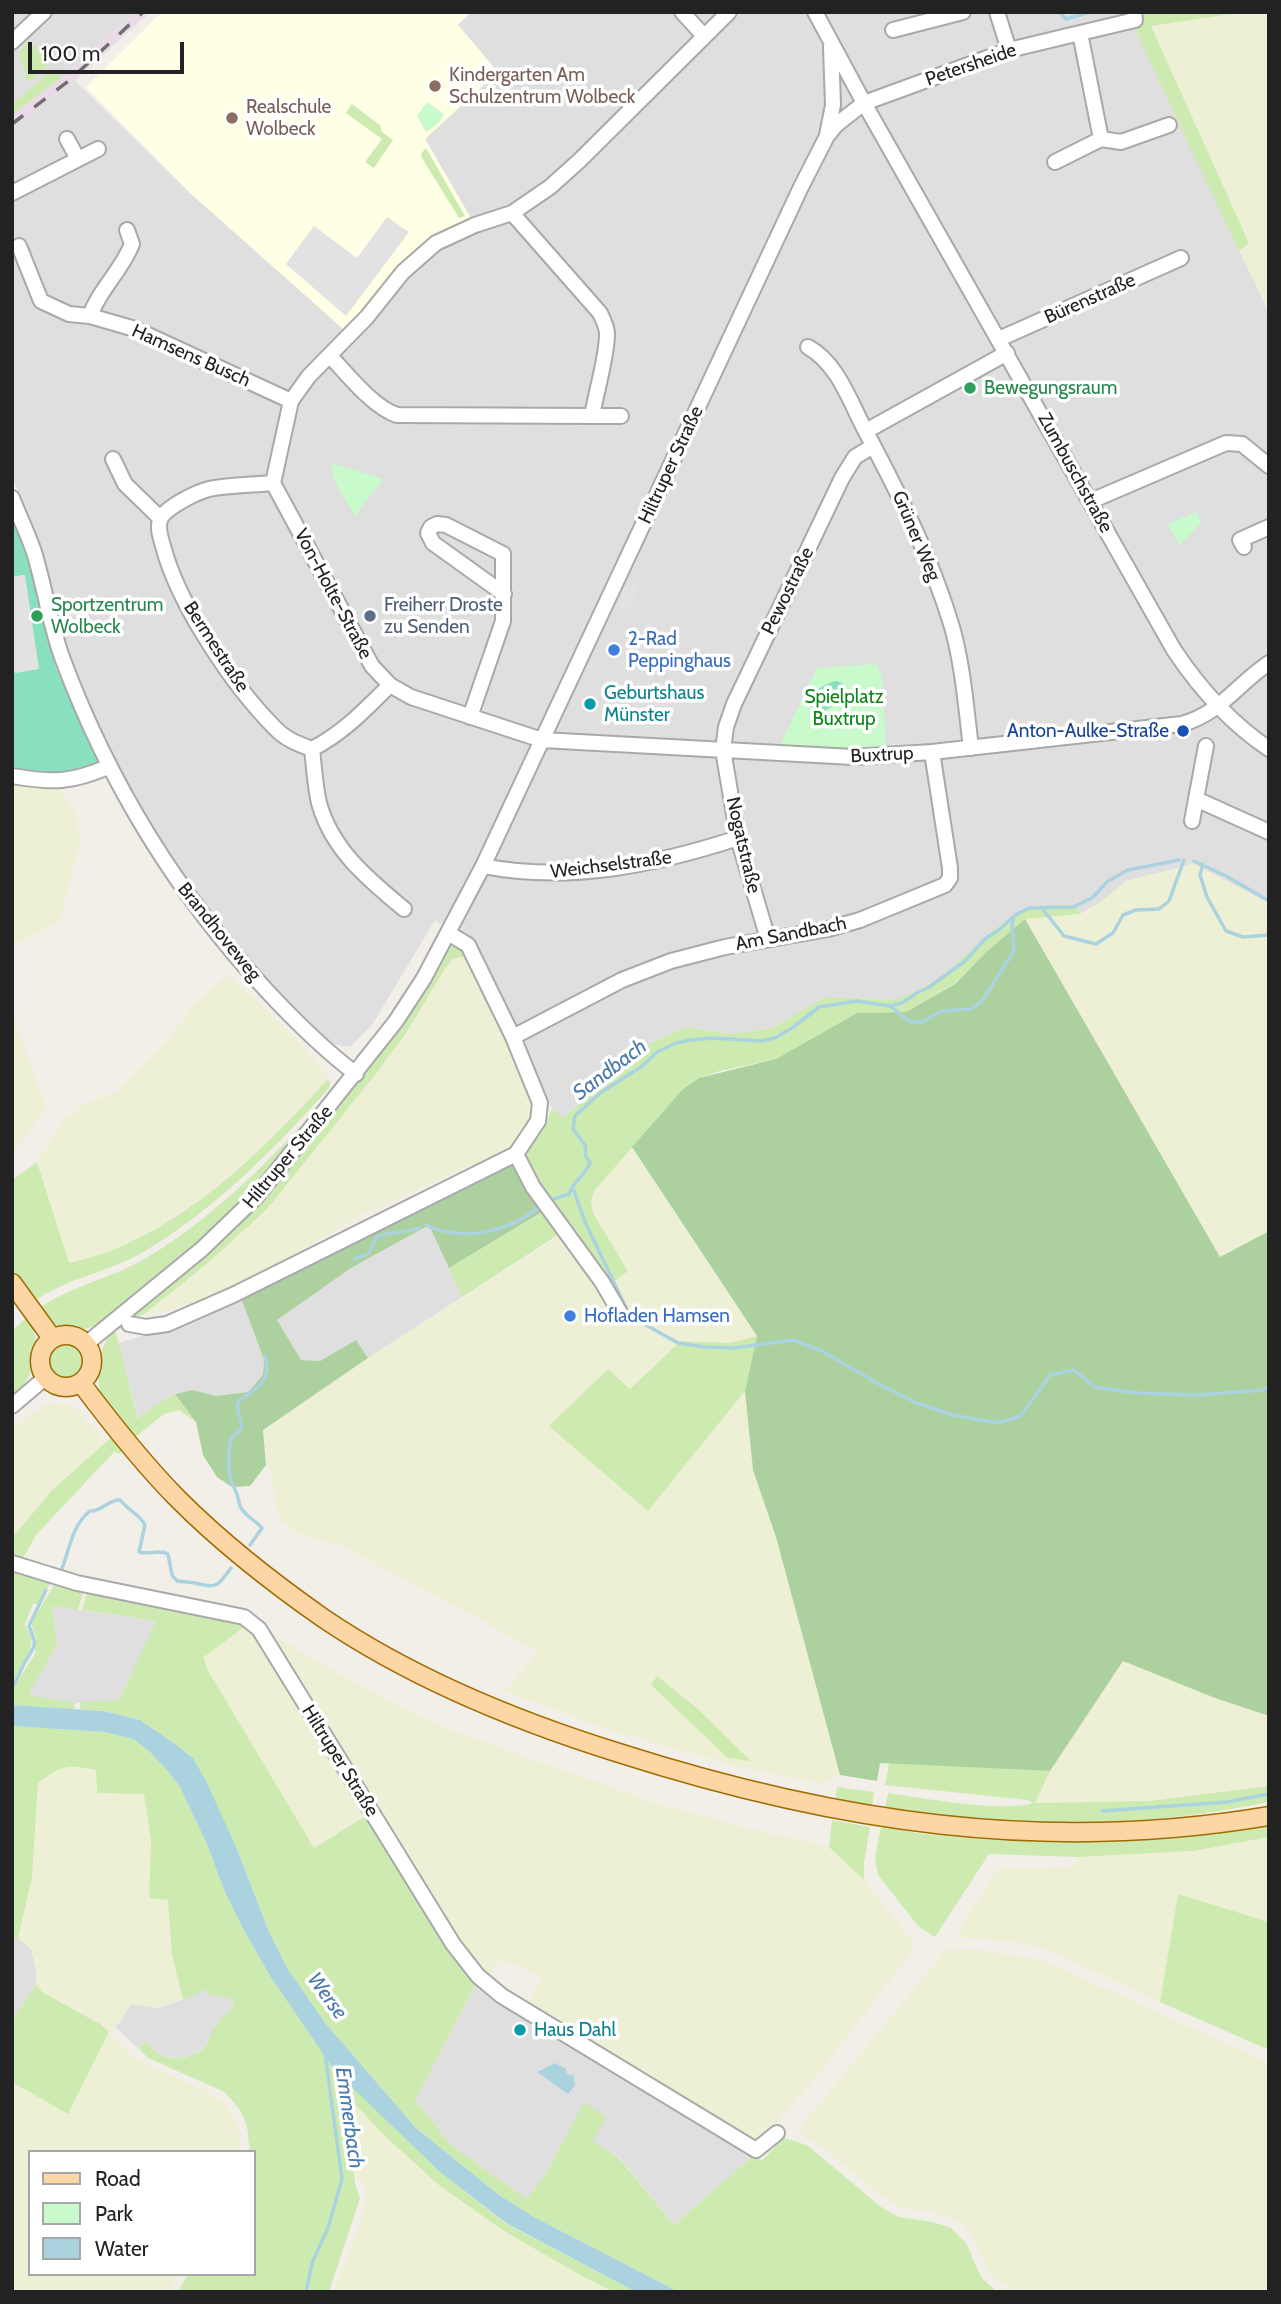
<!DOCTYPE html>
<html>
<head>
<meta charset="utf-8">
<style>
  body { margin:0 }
  #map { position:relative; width:1281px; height:2304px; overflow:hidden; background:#f2efe9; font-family:Cabin,sans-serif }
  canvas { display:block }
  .frame { position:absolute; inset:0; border:14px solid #222; pointer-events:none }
  .legend { position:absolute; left:28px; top:2150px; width:228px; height:126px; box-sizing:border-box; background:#fff; border:2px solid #a7a7a7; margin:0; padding:9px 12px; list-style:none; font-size:21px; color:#222 }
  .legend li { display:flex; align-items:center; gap:14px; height:35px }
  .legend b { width:35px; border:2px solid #a7a7a7 }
  .scale { position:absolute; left:28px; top:42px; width:156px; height:32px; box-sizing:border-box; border:4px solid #222; border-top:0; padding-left:9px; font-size:21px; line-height:24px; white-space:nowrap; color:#222; -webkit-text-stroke:5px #fff; paint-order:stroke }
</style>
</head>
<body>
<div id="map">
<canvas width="1281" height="2304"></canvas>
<div class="frame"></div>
<ul class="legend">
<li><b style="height:9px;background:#fcd6a4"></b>Road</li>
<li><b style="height:19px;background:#c8facc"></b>Park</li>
<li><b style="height:19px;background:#aad3df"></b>Water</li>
</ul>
<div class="scale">100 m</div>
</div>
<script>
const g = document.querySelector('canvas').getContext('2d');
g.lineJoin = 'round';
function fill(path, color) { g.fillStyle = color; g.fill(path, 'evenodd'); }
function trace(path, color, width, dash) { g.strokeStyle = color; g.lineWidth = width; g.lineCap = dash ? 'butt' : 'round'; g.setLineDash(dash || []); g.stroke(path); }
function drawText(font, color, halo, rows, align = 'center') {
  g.font = font + ' Cabin,sans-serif'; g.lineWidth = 7; g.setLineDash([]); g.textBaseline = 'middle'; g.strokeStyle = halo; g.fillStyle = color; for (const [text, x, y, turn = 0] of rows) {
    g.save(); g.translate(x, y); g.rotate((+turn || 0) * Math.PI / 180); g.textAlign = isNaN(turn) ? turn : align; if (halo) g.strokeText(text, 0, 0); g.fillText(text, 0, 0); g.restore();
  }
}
const residential = new Path2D(`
  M12 12H136L67 73 189 192 350 335 403 272 474 225 415 121 457 24 471 12H1135L1134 27 1269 312V903L1193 864 1126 881 1102 901 1080 914 1077 906 1013 916 943 975 917 991 895 1000 826 997 772 1028 731 1034 686 1027 650 1043 612 1074 562 1119 551 1106 514 1021 473 943 435 920 372 1025 350 1047 334 1044 300 1021 190 885 152 834 94 719 70 657 40 552 12 475Z
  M430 1224 462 1297 368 1358 356 1340 320 1361 301 1360 276 1320 351 1268Z
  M241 1298 264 1360 263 1375 249 1392 216 1396 193 1390 175 1394 155 1405 139 1420 118 1343 157 1332Z
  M52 1606 156 1621 119 1700 75 1703 29 1696 31 1689 57 1645Z
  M18 1938 31 1949 37 1974 36 1984 12 2020V1939Z
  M478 1980 754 2155 674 2225 619 2157 592 2141 585 2102 546 2173 527 2199 451 2145 415 2100Z
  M204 1990 212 1995 230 1998 234 2005 228 2014 216 2024 206 2045 191 2057 178 2058 165 2056 155 2051 146 2041 138 2048 115 2027 131 2004 158 2008Z`);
const industrial = new Path2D(`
  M136 12H150L70 85 12 127V115L61 78Z`);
const education = new Path2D(`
  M162 12H471L458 25 498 72 425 139 475 225 436 243 350 335 189 192 86 87Z`);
const farmland = new Path2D(`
  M1244 12H1269V312L1239 251 1249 243 1151 25Z
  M12 776 59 787 77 815 80 843 60 921 12 946Z
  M1194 864 1269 903V1231L1220 1257 1025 919 1080 914 1102 901 1126 881Z
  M465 956 509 1030 536 1096 534 1115 512 1147 363 1214 238 1288 163 1312 143 1315 208 1263 267 1209 379 1070 406 1033 445 969 454 959Z
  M228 974 295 1037 324 1071 328 1079 251 1157 199 1201 157 1228 115 1250 68 1263 37 1162 65 1119 81 1106 120 1089 166 1043 192 1007Z
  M12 1012 45 1106 43 1113 12 1154Z
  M632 1147 757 1336 730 1343 681 1341 630 1390 648 1511 745 1391 753 1470 776 1537 840 1775 822 1784 741 1767 660 1745 601 1727 505 1691 537 1652 479 1619 342 1546 299 1534 283 1522 277 1509 271 1471 266 1465 263 1430 368 1358 559 1236 608 1284 628 1271 593 1213 591 1202 594 1191Z
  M54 1403 70 1406 77 1410 106 1443 52 1490 12 1538V1428L44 1405Z
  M247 1625 256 1632 369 1814 314 1848 207 1669 204 1657Z
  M269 1632 327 1667 402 1708 459 1733 659 1804 751 1829 829 1847 864 1880 914 1943 913 1950 819 2074 758 2143 527 2004 543 1978 501 1959 489 1976 474 1962 456 1937Z
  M1123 1661 1215 1698 1269 1716V1786L1149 1801 1034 1803 1050 1770Z
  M78 1767 96 1770 97 1793 144 1794 151 1841 149 1898 168 1900 172 1955 183 2000 158 2008 131 2004 120 2022 110 2033 131 2054 145 2064 206 2090 224 2103 235 2118 240 2136 239 2152H30V2274H179L170 2292H12V2082L68 2113 100 2024 41 1992 36 1984 37 1974 31 1949 18 1938 32 1877 38 1783 58 1768Z
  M1269 1837V1922L1178 1895 1160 2002 1046 1949 1012 1942 959 1937V1930L998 1869 1074 1867 1077 1857 1193 1851Z
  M946 1950H980L1045 1961 1269 2063V2292H1026L998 2282 987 2271 975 2241 962 2223 934 2212 901 2208 878 2194 842 2163 798 2130Z
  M345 2094 388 2139 440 2186 504 2231 582 2276 614 2292H334L363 2215 367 2191 363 2182 355 2176Z`);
const grass = new Path2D(`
  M1135 12H1244L1151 26 1249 243 1239 251 1134 27Z
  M29 41 49 63 31 81 25 79 26 72 19 56 22 48Z
  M53 69 61 78 12 115V104Z
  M352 104 381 126V131L393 140 374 168 365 162 382 139 346 113Z
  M426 148 465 216 459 218 422 158 421 154Z
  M1077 906 1080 914 1025 919 985 953 954 984 906 1012 857 1013 776 1059 720 1071 699 1078 683 1089 594 1191 591 1202 593 1213 628 1271 609 1285 561 1233 462 1297 449 1268 550 1208 523 1157 544 1129 552 1108 563 1118 650 1043 686 1027 731 1034 772 1028 825 997 895 1000 917 991 943 975 987 936 1013 916 1030 907Z
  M455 945 466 949 477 977 465 956 453 959 445 969 406 1033 379 1070 267 1209 208 1263 143 1315 115 1330 138 1419 155 1405 175 1394 196 1422 179 1410 164 1414 133 1439C115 1415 93 1397 99 1365 102 1348 103 1343 115 1330L114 1328 230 1230 446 949Z
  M328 1079 330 1084 329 1088C275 1149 215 1209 145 1251 110 1272 67 1278 34 1301L12 1270V1180L37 1162 69 1263C84 1259 101 1255 115 1249 200 1214 267 1145 328 1079Z
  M338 1085 277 1165 225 1221 110 1317C77 1336 64 1338 39 1308 71 1286 112 1278 146 1258 219 1215 282 1148 338 1085Z
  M28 1316C43 1348 37 1374 12 1398V1331Z
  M757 1336 745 1391 648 1511 549 1426 608 1369 630 1389 681 1341 730 1343Z
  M45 1360a20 20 0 1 1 40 0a20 20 0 1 1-40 0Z
  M112 1437 124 1450 119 1454 115 1451 36 1535 21 1562 15 1558 12 1538 52 1490Z
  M19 1570 50 1584 37 1604H33L25 1624 32 1638 30 1650 12 1685V1580L15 1571Z
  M55 1584 84 1589 78 1610 52 1606 57 1645 31 1689 29 1695 75 1703 74 1709 12 1705V1690L35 1654 36 1637 32 1626V1621Z
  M88 1589 226 1616 247 1625 204 1657 207 1669 314 1848 369 1814 478 1980 415 2100 451 2145 527 2199 546 2173 584 2102 606 2117 592 2141 618 2157 674 2225 754 2155 761 2161 784 2138 807 2145 881 2207 898 2217 933 2222 951 2228 966 2243 981 2277 997 2292H679L534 2217 499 2195 416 2128 326 2024 287 1968 269 1932 237 1849 193 1758 175 1744 140 1720 104 1711 80 1709V1702L119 1700 156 1621 82 1610Z
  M657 1676 698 1709 751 1761 728 1758 651 1685Z
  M12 1726 104 1732 133 1739 149 1751 167 1770 180 1787 206 1842 225 1892 242 1927 270 1976 335 2070 440 2172 505 2223 636 2292H614L582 2276 504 2231 440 2186 388 2139 346 2095 355 2183 360 2198 329 2292H178L188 2274H254V2152H250L247 2126 240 2110 225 2092 148 2058 138 2048 146 2041C151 2045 153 2050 158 2053 173 2062 193 2060 205 2046 210 2041 210 2032 215 2026 221 2018 228 2013 234 2005L230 1998 212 1995 204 1990 183 2000 172 1955 168 1900 149 1898 151 1841 144 1794 97 1793 96 1770C67 1764 62 1765 38 1783L32 1877 18 1938 12 1939Z
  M889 1763 1050 1771 1035 1803 1149 1801 1269 1786V1802C1241 1807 1212 1813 1184 1816 1084 1827 984 1824 885 1809L888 1793C922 1798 1004 1813 1033 1803L1027 1800 885 1785Z
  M837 1787 874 1792 872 1807 835 1801Z
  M832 1820 870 1827 864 1862V1880L829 1847Z
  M1269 1824V1837L1193 1851 1077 1857 989 1854 935 1937 918 1926 878 1875 875 1858 881 1827 924 1834 996 1840 1084 1842 1234 1831Z
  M1178 1894 1269 1922V2050L1160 2002Z
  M36 1984 42 1992 100 2024 109 2032 68 2114 12 2082V2020Z`);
const forest = new Path2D(`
  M1025 919 1220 1257 1269 1231V1716L1215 1698 1123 1661 1050 1771 880 1763 877 1781 840 1775 776 1537 753 1470 745 1391 757 1336 632 1147 683 1089 699 1078 776 1059 857 1013 906 1012 955 984 985 953Z
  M512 1161 544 1211 449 1268 429 1225 351 1268 277 1320 301 1360 320 1361 356 1340 368 1358 263 1430 266 1465 250 1486 232 1487 217 1477 203 1455 196 1422 175 1394 193 1390 216 1396 248 1392 263 1375 264 1360 241 1298Z`);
const park = new Path2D(`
  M427 102 444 114 439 123 426 132 417 116Z
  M331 463 383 479 355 516 333 478Z
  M1196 512 1202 522 1180 545 1168 524Z
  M877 664 882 679 886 749 780 745 817 668Z`);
const pitch = new Path2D(`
  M12 521 24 547 56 668 98 762C87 778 32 775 12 776V655L15 673 24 575 12 577Z
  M837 681 842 683 845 689C843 703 818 721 809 704 811 693 826 682 837 681Z`);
const parking = new Path2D(`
  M387 217 409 232 346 316 286 264 314 226 357 258Z
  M25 575 39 669 15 673 12 655V577Z
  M629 580 640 586 628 611 617 606Z
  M647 622 659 628 641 669 628 662Z`);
const water = new Path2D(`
  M12 1705 104 1711 140 1720 175 1744 193 1758 207 1783 237 1849 269 1932 287 1968 326 2024 416 2128 499 2195 534 2217 679 2292H636L506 2223 440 2172 335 2071 270 1976 242 1927 225 1892 206 1842 180 1787 167 1770 149 1751 133 1739 104 1732 12 1726Z
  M555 2063 566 2069 567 2074 571 2076 573 2073 575 2085 568 2094 537 2072Z`);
const stream = new Path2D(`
  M1059 12 1066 19 1091 12
  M1194 861 1226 876 1269 901
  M1203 864 1200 875 1207 897 1226 931 1243 937 1269 935
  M1041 907 1064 936 1096 944 1113 933 1123 915 1136 910 1159 909 1169 901 1184 860
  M890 1006 910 1022H922L942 1011 971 1009 982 1001 1014 951 1012 924 1014 917
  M571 1189 574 1191 585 1222 630 1316 678 1343 704 1347 734 1348 793 1340 822 1351 875 1382 917 1403 952 1415 997 1423 1021 1416 1050 1375 1074 1370 1095 1387 1138 1393 1196 1395 1264 1390 1269 1386
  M548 1201 569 1194C574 1179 588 1173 590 1162L586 1157 585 1145 573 1129 575 1116 600 1093 641 1067 657 1052 676 1043 690 1040 714 1038 761 1041 775 1038 792 1028 819 1007 857 1001 890 1006 902 1003 918 992 928 988 965 961 985 939 1000 929 1015 915 1029 908 1073 907 1092 898 1108 881 1128 870 1179 860
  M426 1225C462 1242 506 1233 538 1208
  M355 1259 369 1253 377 1237C392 1230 405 1234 419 1228
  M250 1545 262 1528C256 1521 246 1516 241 1508 238 1503 239 1498 236 1492 226 1469 228 1467 230 1442L232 1437 242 1428 237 1406 239 1401C256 1387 273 1383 265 1355
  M61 1571C70 1550 71 1526 90 1511 101 1512 109 1499 120 1500 128 1510 139 1514 145 1525L139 1552C149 1555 159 1549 168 1554L172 1575 177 1581C184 1582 192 1582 199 1584 219 1589 219 1583 231 1568
  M12 1688C18 1679 20 1671 25 1662 35 1645 38 1647 29 1626L46 1590
  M1102 1811 1227 1802 1269 1794
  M306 2292 312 2263 328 2228 342 2179 325 2053`);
const minor = new Path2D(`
  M682 12 704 36
  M729 12 579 161 550 187 512 213 475 225 436 243 403 272 367 317 309 376 291 401 273 483 372 666 390 685 411 697 542 740 853 757 932 752 1182 724C1221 713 1237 684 1269 663
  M815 12 864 103 1174 650C1200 689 1229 722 1269 749
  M997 12 1009 50
  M893 30 963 12
  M1080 33 1135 20 1134 12
  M12 42 44 12
  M827 135 833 105 831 47
  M67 139 78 159
  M1055 162 1101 139 1121 142 1169 125
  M12 193 98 149
  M19 246 41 301 69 314 90 316 135 329 291 401
  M90 316C99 290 122 270 132 244L127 230
  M999 339 1181 258
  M808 347C837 363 849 399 864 428 898 492 931 557 952 627 963 666 966 707 971 748
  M330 356C348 375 373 407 397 415L592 416C596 392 607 357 607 334 607 326 603 320 600 313L512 213
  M592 416H621
  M866 431 1007 353
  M113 459 125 484 160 518
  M273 483C252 485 229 485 209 489 197 492 164 508 160 520 157 529 161 538 163 546 178 604 233 686 275 728 285 739 298 744 312 749 343 733 365 710 390 685
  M12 498C19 516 28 534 34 552 45 588 50 625 63 660 109 783 178 895 267 991 295 1021 323 1049 356 1074
  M1091 501 1226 443 1242 444 1269 466
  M1244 547 1240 540 1269 527
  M470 717 503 621V554L446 525 437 524 431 527 428 533 433 543 504 594
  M1206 746 1196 799 1269 832
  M312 749C314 767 315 786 319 803 332 850 368 879 404 909
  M12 776C53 783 71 783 110 766
  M1192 821 1196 799
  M483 866C569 883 655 865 738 838
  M448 933 468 945 513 1037 540 1103 538 1121 516 1154
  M768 939 738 838 723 750 726 727 734 704 842 478 855 457 873 446
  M513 1037 622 980 671 961 725 947 828 929 860 920 945 885 950 878V868L932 752
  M129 1324 146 1327 167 1324 233 1295 516 1154 533 1187 602 1282 619 1311
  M86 1344 202 1249 257 1196 396 1021 424 978 483 866 801 187 827 136 836 125 864 103 1009 50 1080 33 1101 139
  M12 1406 45 1378
  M12 1563 77 1583 244 1617 259 1629 453 1944 478 1976 502 1996 756 2150 777 2133`);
const major = new Path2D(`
  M12 1283 52 1338
  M40 1361a26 26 0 1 1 52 0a26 26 0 1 1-52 0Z
  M81 1383C111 1423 143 1464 179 1500 223 1544 273 1583 323 1618 413 1679 516 1721 619 1753 835 1822 1044 1854 1269 1816`);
const rail = new Path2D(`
  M12 124 71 79 143 12`);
const markers = [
  [435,86,7,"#8d6e63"],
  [232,118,7,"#8d6e63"],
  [970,388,7,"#2e9e5b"],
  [37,616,7,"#2e9e5b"],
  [370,616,7,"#5c6f8a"],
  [614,650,7,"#3f7fe0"],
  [590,704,7,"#0f9aa8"],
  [1183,731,7,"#1a4fb4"],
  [570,1316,7,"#3f7fe0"],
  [520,2030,7,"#0f9aa8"]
];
const streetNames = [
  ["Petersheide",971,65,-19],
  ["Bürenstraße",1090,299,-24],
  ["Hamsens Busch",191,356,24],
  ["Hiltruper Straße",671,465,-65],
  ["Zumbuschstraße",1075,473,61],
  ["Grüner Weg",916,536,67],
  ["Pewostraße",788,591,-64],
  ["Von-Holte-Straße",333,594,62],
  ["Bermestraße",216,647,57],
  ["Buxtrup",882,755,-3],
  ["Nogatstraße",743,845,77],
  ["Weichselstraße",611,865,-7],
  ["Brandhoveweg",219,932,51],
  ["Am Sandbach",791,934,-11],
  ["Hiltruper Straße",288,1157,-50],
  ["Hiltruper Straße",340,1761,58]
];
const educationNames = [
  ["Kindergarten Am",449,75],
  ["Schulzentrum Wolbeck",449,97],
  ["Realschule",246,107],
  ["Wolbeck",246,129]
];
const leisureNames = [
  ["Bewegungsraum",984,388],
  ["Sportzentrum",51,605],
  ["Wolbeck",51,627]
];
const serviceNames = [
  ["Freiherr Droste",384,605],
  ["zu Senden",384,627]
];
const shopNames = [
  ["2-Rad",628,639],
  ["Peppinghaus",628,661],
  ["Hofladen Hamsen",584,1316]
];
const cultureNames = [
  ["Geburtshaus",604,693],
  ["Münster",604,715],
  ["Haus Dahl",534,2030]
];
const parkNames = [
  ["Spielplatz",844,697],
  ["Buxtrup",844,719]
];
const transitNames = [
  ["Anton-Aulke-Straße",1169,731]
];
const waterNames = [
  ["Sandbach",610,1070,-37],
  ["Werse",327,1996,54],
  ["Emmerbach",349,2118,82]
];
fill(residential, '#e0dfdf');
fill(industrial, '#ebdbe8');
fill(education, '#ffffe5');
fill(farmland, '#eef0d5');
fill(grass, '#cdebb0');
fill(forest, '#add19e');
fill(park, '#c8facc');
fill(pitch, '#88e0be');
fill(parking, '#e2e2e2');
fill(water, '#aad3df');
trace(stream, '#aad3df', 3.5);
trace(minor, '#a9a9a9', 18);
trace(major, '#a06b00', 21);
trace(minor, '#fff', 14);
trace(major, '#fcd6a4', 18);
trace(rail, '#707070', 3.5, [14, 14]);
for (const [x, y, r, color] of markers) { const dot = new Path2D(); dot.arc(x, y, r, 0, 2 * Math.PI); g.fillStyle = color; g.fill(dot); trace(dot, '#fff', 2.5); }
drawText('19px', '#222', '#fff', streetNames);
drawText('19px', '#785e54', '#fff', educationNames, 'left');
drawText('19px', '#27864d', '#fff', leisureNames, 'left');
drawText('19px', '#4e5e75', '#fff', serviceNames, 'left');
drawText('19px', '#366cbe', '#fff', shopNames, 'left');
drawText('19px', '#0d838f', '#fff', cultureNames, 'left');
drawText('19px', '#0c8416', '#fff', parkNames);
drawText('19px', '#164399', '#fff', transitNames, 'right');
drawText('italic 21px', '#4a7aab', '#fff', waterNames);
</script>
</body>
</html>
